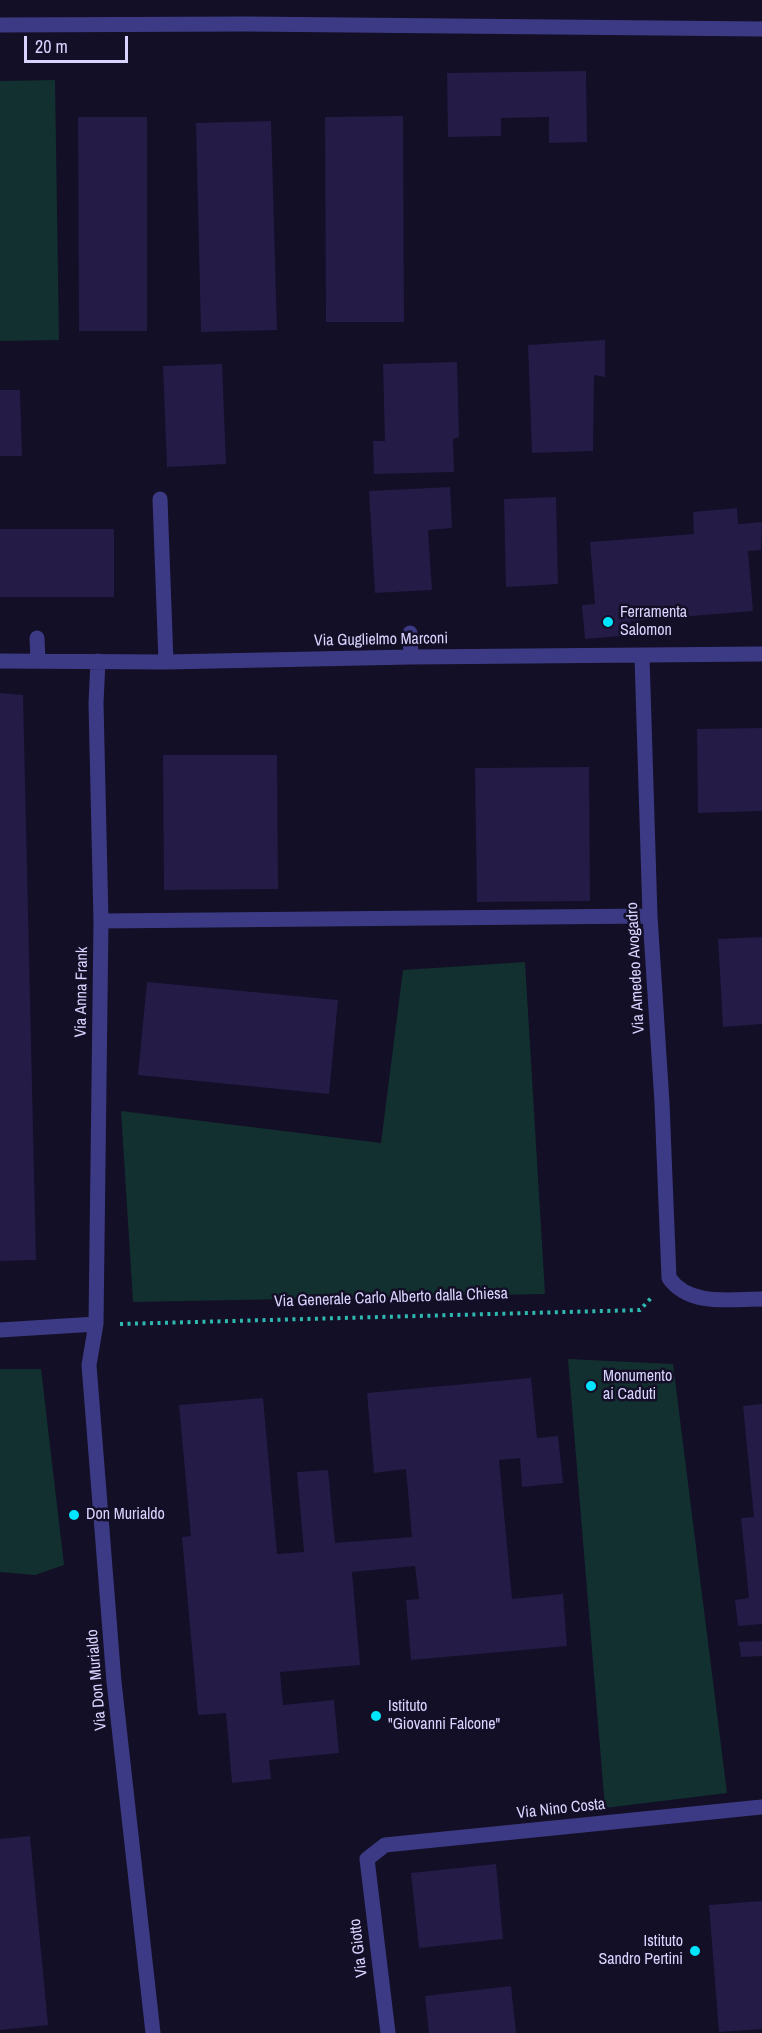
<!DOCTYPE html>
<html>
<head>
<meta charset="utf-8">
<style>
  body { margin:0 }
  #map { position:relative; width:762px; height:2033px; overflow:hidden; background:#130f26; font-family:"Archivo Narrow",sans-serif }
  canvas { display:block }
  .scale { position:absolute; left:24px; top:36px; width:104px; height:27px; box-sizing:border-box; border:3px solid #d9d4ff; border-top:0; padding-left:8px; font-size:18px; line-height:21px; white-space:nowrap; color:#d9d4ff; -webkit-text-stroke:4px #130f26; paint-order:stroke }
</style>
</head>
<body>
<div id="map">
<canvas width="762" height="2033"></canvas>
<div class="scale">20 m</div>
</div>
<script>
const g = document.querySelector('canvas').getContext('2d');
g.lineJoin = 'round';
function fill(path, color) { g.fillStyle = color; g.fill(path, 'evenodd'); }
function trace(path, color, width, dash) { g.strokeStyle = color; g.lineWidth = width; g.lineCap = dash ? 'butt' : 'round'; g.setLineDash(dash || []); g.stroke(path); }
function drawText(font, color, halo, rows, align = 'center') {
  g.font = font + ' "Archivo Narrow",sans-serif'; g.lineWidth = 5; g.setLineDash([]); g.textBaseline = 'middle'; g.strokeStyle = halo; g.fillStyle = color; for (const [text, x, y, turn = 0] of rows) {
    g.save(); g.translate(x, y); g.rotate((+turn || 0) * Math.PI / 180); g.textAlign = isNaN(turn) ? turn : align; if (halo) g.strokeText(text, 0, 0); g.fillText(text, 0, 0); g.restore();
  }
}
const green = new Path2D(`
  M55 80 59 340 0 341V81Z
  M525 962 545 1294 133 1302 121 1111 381 1143 403 970Z
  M568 1359 673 1364 727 1793 605 1808Z
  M0 1369H41L64 1565 35 1575 0 1572Z`);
const building = new Path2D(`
  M586 71 587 142 549 143V117L501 118V136L448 137 447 73Z
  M403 116 404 322H326L325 117Z
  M78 117H147V331H79Z
  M271 121 277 330 201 332 196 123Z
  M605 340V377L594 375 593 451 532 453 528 345Z
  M457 362 459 437 453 439 454 472 374 474 373 441H385L383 364Z
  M222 364 226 464 167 467 163 366Z
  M0 390H20L22 456H0Z
  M450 487 452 528 428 530 432 590 375 593 369 491Z
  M556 497 558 584 506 587 504 499Z
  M737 508 738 524 762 522 761 550 748 551 753 611 630 621 632 635 585 639 582 605 595 604 590 542 694 534 693 512Z
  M0 529H114V597H0Z
  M0 693 23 695 36 1260 0 1261Z
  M762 728V811L698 813 697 729Z
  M163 755H277L278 889 164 890Z
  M589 767 590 901 477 902 475 768Z
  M762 937V1024L723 1027 718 939Z
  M147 982 338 1000 329 1094 138 1075Z
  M531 1378 537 1438 558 1436 563 1483 522 1487 520 1458 499 1460 512 1599 563 1594 567 1646 411 1660 406 1600 419 1599 415 1566 352 1572 360 1665 280 1672 283 1705 334 1700 339 1753 269 1760 271 1779 232 1783 226 1713 198 1715 182 1537 191 1536 179 1405 263 1398 277 1554 304 1552 297 1472 328 1470 335 1543 412 1537 406 1469 374 1473 367 1393Z
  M762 1404V1624L738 1626 735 1600 749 1598 741 1518 754 1517 743 1406Z
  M762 1641V1656L741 1657 739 1642Z
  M30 1836 48 2025 0 2030V1839Z
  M496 1864 503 1939 419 1948 411 1873Z
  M762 1901V2029L719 2032 709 1905Z
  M511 1986 516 2033H429L425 1996Z`);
const path = new Path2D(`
  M120 1324 640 1310 652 1297`);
const minor = new Path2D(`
  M0 25 246 24 762 29
  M160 499 166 662
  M410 633 411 657
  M37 638 38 661
  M642 656 650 916 662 1103 669 1278C690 1307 730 1299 762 1299
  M0 661 166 662 411 657 762 654
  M98 661 96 703 101 921 96 1324 89 1365 114 1682 153 2033
  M101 921 650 916
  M0 1330 96 1324
  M388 2033 367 1859 385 1845 762 1807`);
const markers = [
  [608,622,6,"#00e5ff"],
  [591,1386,6,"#00e5ff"],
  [74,1515,6,"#00e5ff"],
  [376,1716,6,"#00e5ff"],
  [695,1951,6,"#00e5ff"]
];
const poiNames = [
  ["Ferramenta",620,613],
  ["Salomon",620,631],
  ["Monumento",603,1377],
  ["ai Caduti",603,1395],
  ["Don Murialdo",86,1515],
  ["Istituto",388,1707],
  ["\"Giovanni Falcone\"",388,1725],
  ["Istituto",683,1942,"right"],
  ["Sandro Pertini",683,1960,"right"]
];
const streetNames = [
  ["Via Guglielmo Marconi",381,640,-1],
  ["Via Amedeo Avogadro",636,968,-93],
  ["Via Anna Frank",82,992,-89],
  ["Via Generale Carlo Alberto dalla Chiesa",391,1298,-2],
  ["Via Don Murialdo",97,1680,-95],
  ["Via Nino Costa",561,1809,-6],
  ["Via Giotto",359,1948,-97]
];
fill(green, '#12302f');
fill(building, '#241b47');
trace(path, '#2fb8b0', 4, [3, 4.5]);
trace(minor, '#3d3a85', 15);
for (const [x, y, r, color] of markers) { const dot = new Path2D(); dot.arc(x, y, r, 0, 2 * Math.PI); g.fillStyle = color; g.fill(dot); trace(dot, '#130f26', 2); }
drawText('16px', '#d9d4ff', '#130f26', poiNames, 'left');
drawText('16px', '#d9d4ff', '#130f26', streetNames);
</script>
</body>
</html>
